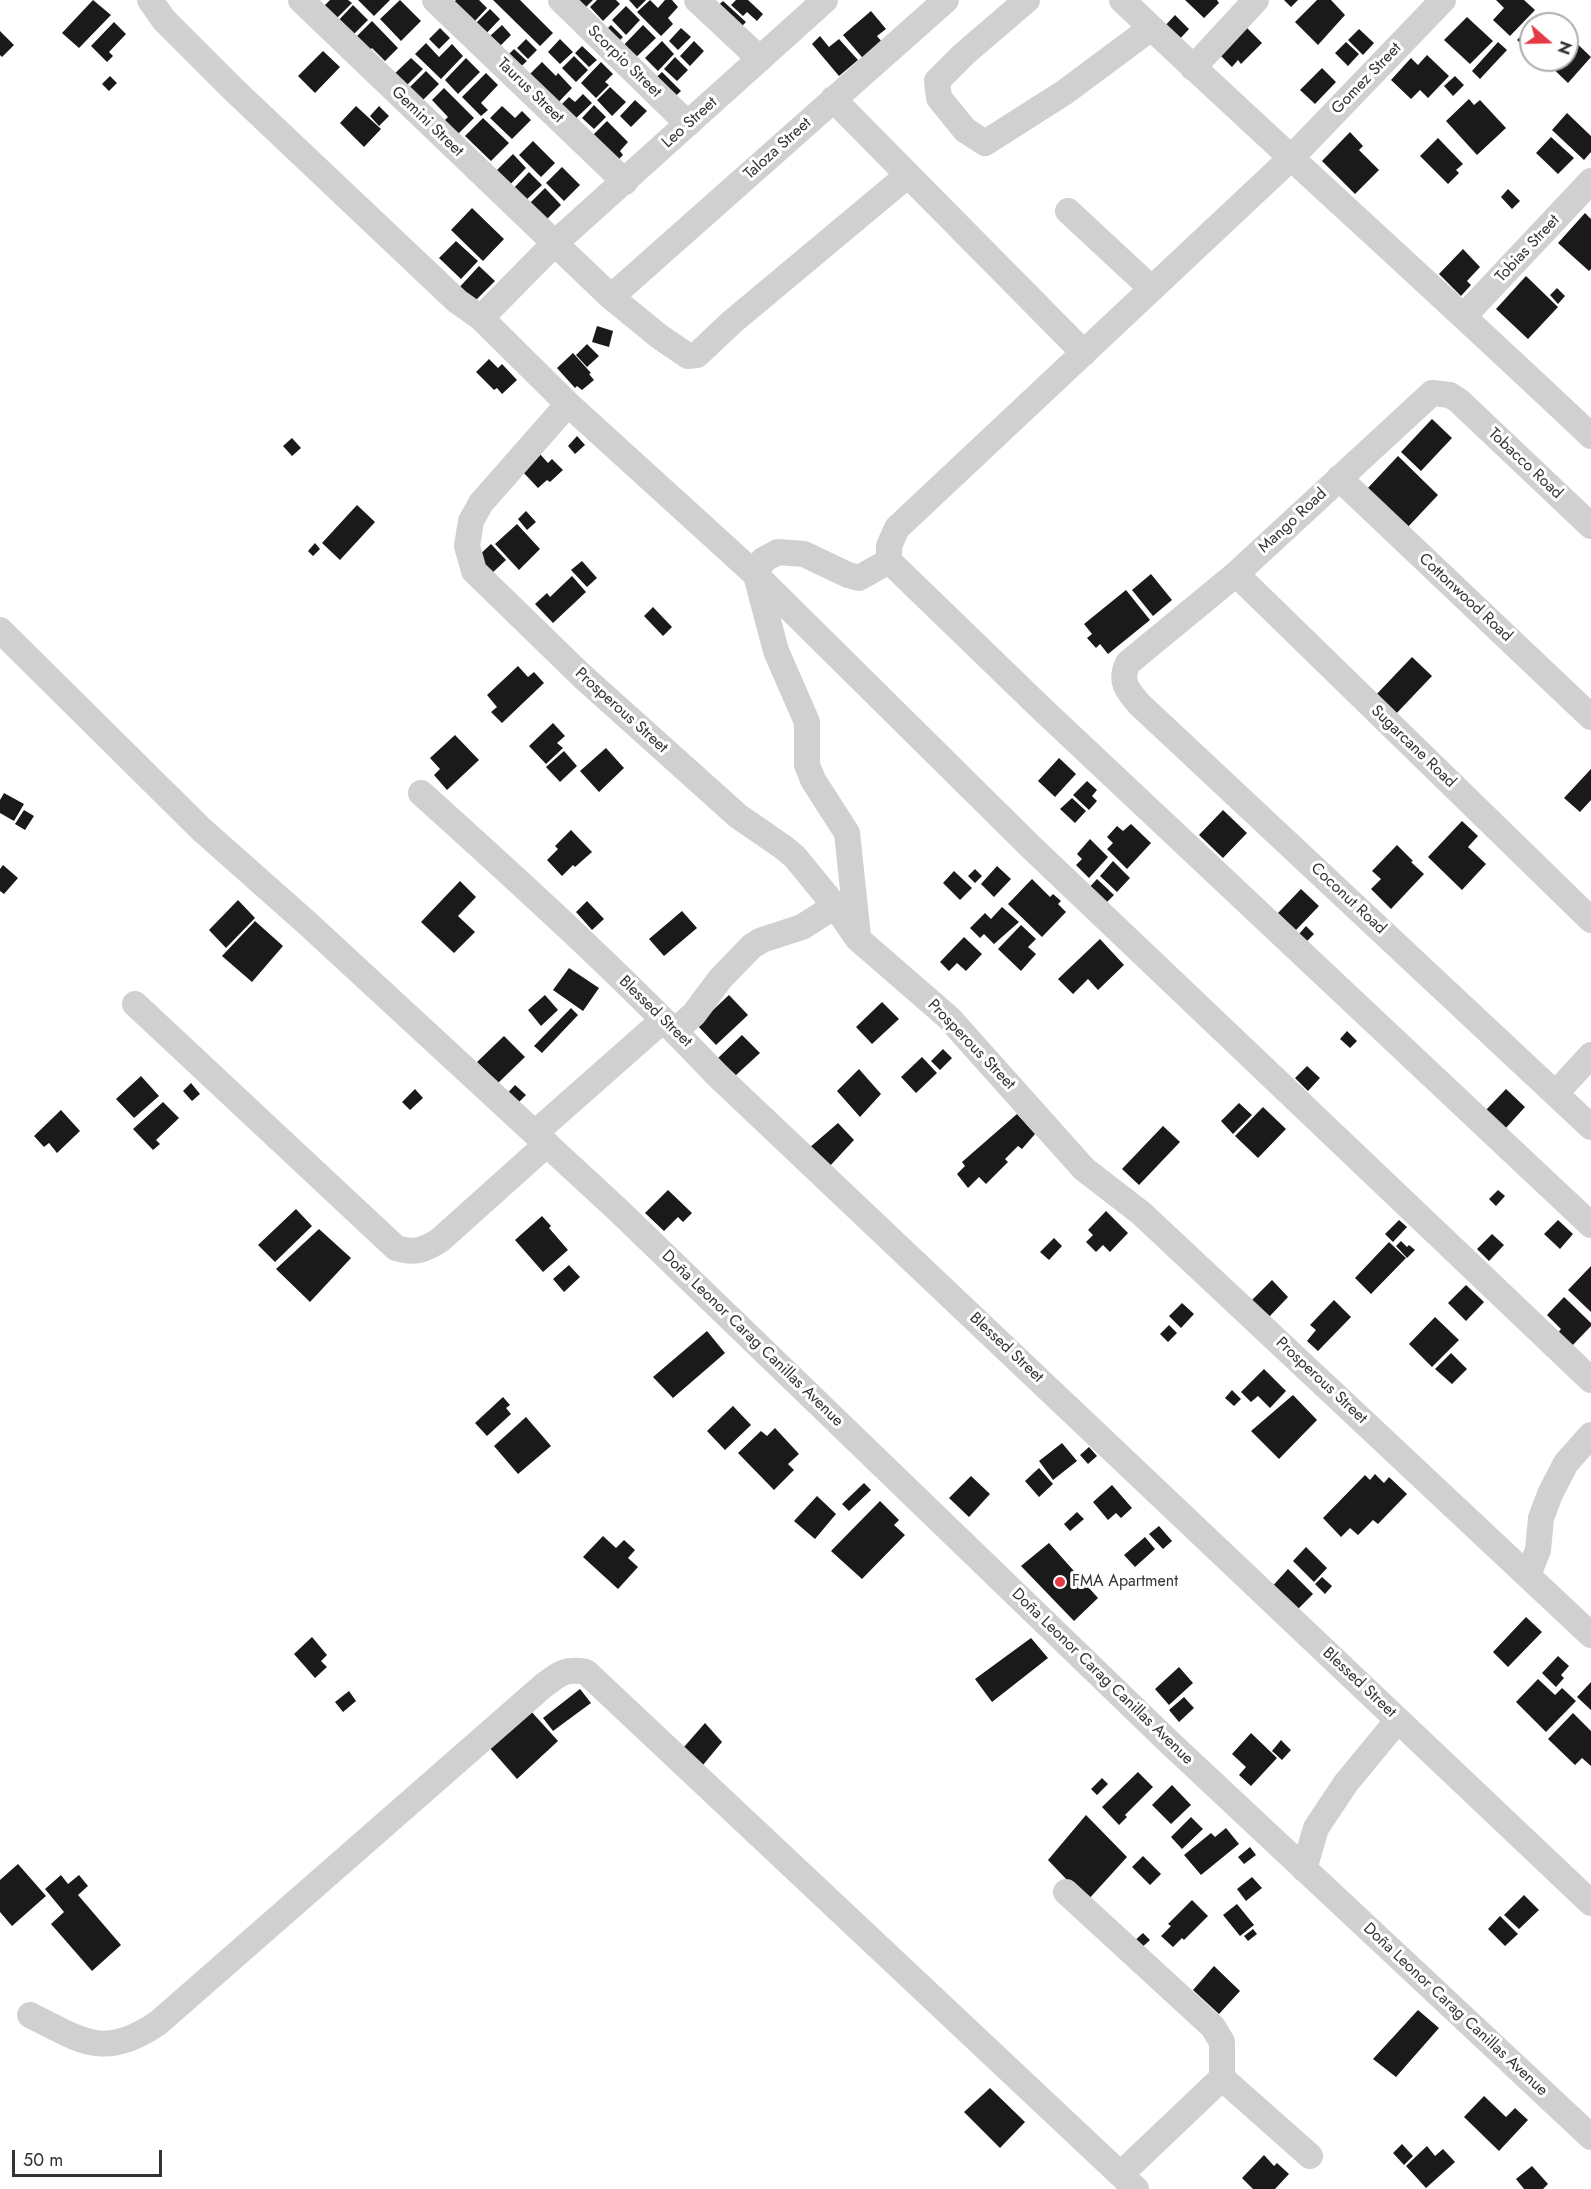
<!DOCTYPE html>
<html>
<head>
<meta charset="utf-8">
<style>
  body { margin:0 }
  #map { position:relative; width:1591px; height:2189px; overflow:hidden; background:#fff; font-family:Jost,sans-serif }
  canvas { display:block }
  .north { position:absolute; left:1519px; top:12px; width:60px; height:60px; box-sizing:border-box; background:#fff; border:2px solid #adadad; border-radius:50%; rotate:110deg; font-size:16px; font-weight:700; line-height:24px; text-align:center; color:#333 }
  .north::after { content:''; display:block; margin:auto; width:21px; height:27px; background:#e63946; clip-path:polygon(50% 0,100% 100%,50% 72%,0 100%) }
  .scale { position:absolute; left:12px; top:2150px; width:150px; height:27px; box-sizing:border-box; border:3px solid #333; border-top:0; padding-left:8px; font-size:18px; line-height:21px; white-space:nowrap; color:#333; -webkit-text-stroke:4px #fff; paint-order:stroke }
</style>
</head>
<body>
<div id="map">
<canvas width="1591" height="2189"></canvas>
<div class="north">N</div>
<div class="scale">50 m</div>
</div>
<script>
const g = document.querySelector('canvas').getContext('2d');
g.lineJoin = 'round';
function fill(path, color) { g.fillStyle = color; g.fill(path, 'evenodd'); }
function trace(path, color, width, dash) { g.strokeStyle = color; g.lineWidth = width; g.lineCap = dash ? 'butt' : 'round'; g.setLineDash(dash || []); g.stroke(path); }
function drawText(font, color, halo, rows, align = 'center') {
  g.font = font + ' Jost,sans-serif'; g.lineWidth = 6; g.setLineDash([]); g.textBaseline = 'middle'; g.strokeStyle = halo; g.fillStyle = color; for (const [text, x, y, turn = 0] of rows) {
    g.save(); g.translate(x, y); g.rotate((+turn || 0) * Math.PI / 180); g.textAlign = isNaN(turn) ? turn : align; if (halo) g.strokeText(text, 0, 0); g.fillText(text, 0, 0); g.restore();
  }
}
const building = new Path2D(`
  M93 0 111 15 79 48 62 33Z
  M330 0H348L352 3 332 23 319 11Z
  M358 0H390L374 16Z
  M400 0 421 21 401 41 380 19Z
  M456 0H479L487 8 474 22 453 3Z
  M493 0H520L553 33 540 46Z
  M576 0H593L585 8Z
  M597 0H616L620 4 603 21 590 7Z
  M629 0H646L637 9Z
  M650 0 658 8 665 0H672L678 7 668 18 673 24 661 36 637 12Z
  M736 0H748L763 14 757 21 747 12 743 16 731 5Z
  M1185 0H1217L1219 3 1204 18Z
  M1284 0H1298L1291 7Z
  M1317 0H1331L1345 15 1318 45 1295 22Z
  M1496 0H1524L1535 10 1510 36 1493 20 1504 8Z
  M723 1 746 22 735 33 712 11Z
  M353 5 368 20 349 39 335 24Z
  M626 6 640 20 626 35 612 20Z
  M490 9 500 19 482 38 471 28Z
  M871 11 886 29 877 36 882 42 867 63 843 35Z
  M1175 15 1189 29 1177 42 1163 28Z
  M1467 17 1493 41 1470 64 1444 40Z
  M372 21 398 48 385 61 372 48 364 56 351 42Z
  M114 22 126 34 109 52 113 56 107 62 91 46Z
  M1241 22 1262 43 1241 64 1238 60 1232 67 1218 53Z
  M502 25 511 35 500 46 490 36Z
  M611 25 623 37 615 45 603 33Z
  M643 25 656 38 630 63 618 51Z
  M440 28 450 38 439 49 429 39Z
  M681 28 691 37 678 50 669 41Z
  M1359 29 1374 43 1363 55 1348 40Z
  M1528 29 1531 32V45L1527 49 1517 40Z
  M0 31 14 45 2 57 0 55Z
  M1567 34 1591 57 1568 83 1544 60H1567Z
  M820 36 829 47 839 39 858 60 839 76 812 44Z
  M526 39 537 50 528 59 517 48Z
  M560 39 573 52 560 64 548 52Z
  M662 41 674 54 658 71 645 58Z
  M694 41 704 51 690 66 680 56Z
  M1346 42 1359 54 1348 66 1335 53Z
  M1498 42 1507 50 1480 79 1472 71Z
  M426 43 439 57 452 44 463 56 441 79 415 54Z
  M582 46 597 60 589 67 575 53Z
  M514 49 527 61 515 72 503 60Z
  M323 51 340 67 315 93 298 76Z
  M1427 55 1449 76 1428 98 1420 90 1411 99 1391 80 1411 58 1418 65Z
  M574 56 588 70 576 82 562 68Z
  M675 57 688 70 677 81 664 69Z
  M411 58 423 69 401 91 389 79Z
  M466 58 480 72 458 94 445 80Z
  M542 62 556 76 558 73 572 88 552 109 524 80Z
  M601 62 613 74 605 82 609 85 596 98 581 83Z
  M1322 68 1336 82 1315 104 1300 90Z
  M426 71 439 84 420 103 407 90Z
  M662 72 681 91 669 102 650 83Z
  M486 73 498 85 481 103 488 110 481 116 462 97Z
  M110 76 117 83 109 91 102 84Z
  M1455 76 1464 85 1453 96 1444 86Z
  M610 87 626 102 612 116 597 100Z
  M444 88 474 118 453 139 440 125 448 117 432 100Z
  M583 94 592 103 571 123 557 109 569 97 575 102Z
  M1469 99 1474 105 1480 100 1506 128 1477 155 1446 121Z
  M635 100 647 111 631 127 620 116Z
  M594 105 606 117 594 129 582 118Z
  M356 106 381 129 364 147 340 123Z
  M379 106 389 116 379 126 370 116Z
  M502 106 515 118 522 111 531 120 512 139 490 118Z
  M1567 113 1591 136V152L1584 160 1552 130Z
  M483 118 509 143 491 161 465 136Z
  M607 121 628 142 620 151 623 155 613 165 588 140Z
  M1350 132 1363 146 1359 150 1379 170 1355 194 1322 161Z
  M1551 137 1574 158 1558 174 1536 153Z
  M1438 138 1463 164 1456 170 1459 173 1448 184 1420 156Z
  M533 141 555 163 541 177 519 155Z
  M513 154 526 168 504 191 490 177Z
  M562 167 580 185 564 201 546 183Z
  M529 172 542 185 524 202 512 190Z
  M545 188 561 205 542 224 525 208Z
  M1508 189 1520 201 1512 209 1501 197Z
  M472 208 504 239 483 261 451 230Z
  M1585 213 1591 219V269L1589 271 1558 243Z
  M456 241 478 261 461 279 439 258Z
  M1463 249 1480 267 1467 281 1471 285 1461 296 1439 274Z
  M479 266 495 281 471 305 456 291Z
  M1526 276 1558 307 1528 339 1496 309Z
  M1557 288 1565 296 1558 304 1550 295Z
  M597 326 613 331 609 347 592 342Z
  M587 344 599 356 587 367 576 355Z
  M573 353 591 373 589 374 594 380 582 390 577 386 575 388 557 368Z
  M489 359 498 368 502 364 517 380 502 394 497 388 494 390 476 372Z
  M1432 419 1452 438 1421 471 1401 452Z
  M577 436 585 445 575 454 568 446Z
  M292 438 301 448 292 456 283 446Z
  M540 454 548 463 552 459 563 470 550 482 547 480 538 488 522 471Z
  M1398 456 1438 495 1406 529 1366 490Z
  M357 505 375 522 340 560 322 543Z
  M526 511 536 522 527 530 518 519Z
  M517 524 540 549 519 570 495 544Z
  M315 543 320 549 313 556 308 551Z
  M491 544 506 560 491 574 476 558Z
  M582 561 597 578 587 587 571 570Z
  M1151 574 1172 600 1153 616 1132 590Z
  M572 576 586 592 553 623 535 604 547 593 550 597Z
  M1126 590 1150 620 1108 654 1100 644 1096 648 1087 638 1092 634 1084 624Z
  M653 607 672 627 663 636 644 616Z
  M1412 657 1432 676 1393 717 1373 698Z
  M518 666 528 677 534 672 544 683 502 723 491 712 497 707 487 695Z
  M553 723 565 736 557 743 563 748 546 764 529 746Z
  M455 735 479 760 447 790 434 775 440 769 430 758Z
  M606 748 624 768 599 792 580 771Z
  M564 751 577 766 560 782 546 767Z
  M1059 758 1076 774 1055 797 1038 781Z
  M1591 769V800L1580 812 1564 798Z
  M1087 781 1097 790 1092 796 1097 801 1089 810 1073 795Z
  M4 793 24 804 14 821 0 813V800Z
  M1072 798 1086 811 1075 823 1060 809Z
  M24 810 34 816 25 830 15 824Z
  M1223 810 1247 833 1223 858 1199 835Z
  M1462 821 1478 836 1468 847 1486 864 1462 890 1428 857Z
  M1131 824 1151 843 1127 869 1107 849 1113 843 1107 837 1117 826 1123 831Z
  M571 830 592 852 575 867 573 865 562 876 547 860 558 849 555 846Z
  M1090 839 1108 857 1089 878 1076 865 1082 859 1077 854Z
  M1397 845 1413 861 1411 862 1424 874 1391 909 1371 889 1381 879 1372 871Z
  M1113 861 1130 878 1117 892 1100 876Z
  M3 865 18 878 4 894 0 891V869Z
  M997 866 1011 879 994 897 981 884Z
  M975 869 982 876 975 883 968 876Z
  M954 871 972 888 960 900 943 883Z
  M1032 879 1050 897 1053 894 1061 901 1058 904 1066 912 1042 937 1008 904Z
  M1097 879 1114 895 1102 907 1086 891Z
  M460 881 476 897 458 916 475 932 454 953 421 922Z
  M1301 889 1319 906 1296 930 1278 913Z
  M238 900 255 918 226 948 209 930Z
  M587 901 604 919 592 930 576 912Z
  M1002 907 1019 922 994 944 984 934 980 938 970 928 985 913 991 919Z
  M682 911 697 928 664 956 649 939Z
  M255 921 283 946 252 982 222 956Z
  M1021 925 1036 939 1028 947 1036 954 1021 971 998 949Z
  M1306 926 1314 934 1307 941 1299 934Z
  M964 937 982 954 966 971 957 963 949 971 940 962Z
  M1100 939 1124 965 1098 990 1088 979 1073 994 1058 979Z
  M569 968 599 988 583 1011 553 990Z
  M545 995 558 1010 541 1026 528 1010Z
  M729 995 748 1015 716 1045 697 1025Z
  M882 1002 899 1019 872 1044 856 1027Z
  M571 1008 578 1015 542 1053 534 1046Z
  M1347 1031 1357 1041 1350 1048 1340 1039Z
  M742 1035 760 1053 735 1076 718 1058Z
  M504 1036 525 1057 498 1083 477 1062Z
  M943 1049 952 1058 940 1070 931 1061Z
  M922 1057 937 1073 916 1093 901 1077Z
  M1307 1066 1320 1078 1308 1091 1295 1078Z
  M859 1069 881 1094 860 1117 837 1091Z
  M141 1076 159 1096 134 1118 116 1099Z
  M191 1083 200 1094 192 1101 183 1091Z
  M515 1085 526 1095 513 1108 503 1098Z
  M415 1089 423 1098 410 1110 402 1102Z
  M1506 1089 1525 1107 1505 1129 1486 1110Z
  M163 1102 179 1118 156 1140 160 1144 153 1150 133 1129Z
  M1239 1103 1252 1115 1233 1134 1221 1121Z
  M1263 1107 1286 1129 1258 1158 1235 1136Z
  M61 1110 80 1131 57 1153 49 1143 44 1147 34 1136Z
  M1017 1114 1035 1134 1022 1149 1018 1146 1005 1159 1008 1162 986 1184 979 1177 968 1188 957 1174 965 1166 962 1162Z
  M838 1123 854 1140 829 1167 808 1149Z
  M1163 1126 1180 1142 1139 1185 1122 1169Z
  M668 1190 692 1213 683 1222 678 1217 664 1231 645 1213Z
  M1498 1190 1505 1196 1496 1206 1489 1199Z
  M296 1209 312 1226 275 1262 258 1245Z
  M1106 1211 1128 1233 1110 1252 1103 1245 1096 1252 1086 1242 1093 1235 1088 1230Z
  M542 1216 551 1226 549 1228 568 1250 543 1272 515 1240Z
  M1399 1220 1407 1227 1393 1242 1385 1234Z
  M1558 1220 1573 1234 1560 1249 1544 1234Z
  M319 1229 351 1258 310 1302 276 1269Z
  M1492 1234 1504 1245 1489 1261 1477 1249Z
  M1054 1238 1062 1246 1049 1260 1040 1252Z
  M1401 1241 1407 1247 1409 1245 1415 1250 1407 1258 1396 1246Z
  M1389 1242 1406 1258 1371 1294 1355 1278Z
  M569 1265 580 1277 564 1292 553 1279Z
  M1591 1266V1312L1568 1290Z
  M1272 1280 1288 1297 1269 1317 1252 1300Z
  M1466 1285 1484 1302 1466 1321 1448 1303Z
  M1564 1297 1591 1323V1326L1571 1347 1557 1334 1561 1329 1547 1315Z
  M1334 1300 1351 1317 1318 1351 1307 1341 1316 1330 1310 1325Z
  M1182 1303 1194 1314 1181 1328 1169 1316Z
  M1435 1317 1459 1340 1432 1367 1409 1344Z
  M1169 1325 1177 1333 1168 1342 1160 1334Z
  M707 1331 725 1353 673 1398 653 1377Z
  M1451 1353 1467 1369 1452 1384 1435 1369Z
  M1264 1369 1286 1391 1270 1408 1258 1396 1251 1402 1241 1392Z
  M1232 1390 1241 1399 1234 1406 1225 1398Z
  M1293 1395 1317 1420 1279 1459 1251 1431Z
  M503 1397 510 1405 506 1408 511 1414 487 1436 475 1423Z
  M733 1406 751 1425 725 1450 707 1431Z
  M526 1417 551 1446 518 1474 494 1446Z
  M775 1428 799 1454 788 1464 794 1470 774 1490 738 1453 761 1431 767 1436Z
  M1062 1443 1077 1461 1053 1480 1039 1461Z
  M1089 1447 1097 1456 1088 1464 1080 1455Z
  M1039 1468 1053 1484 1039 1497 1025 1481Z
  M1375 1474 1384 1483 1389 1477 1407 1494 1378 1524 1373 1520 1358 1535 1350 1528 1341 1537 1323 1518 1365 1475 1370 1480Z
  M971 1476 990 1494 969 1517 949 1498Z
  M864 1483 871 1490 849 1511 842 1504Z
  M1112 1485 1132 1508 1121 1518 1116 1513 1108 1520 1093 1502Z
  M817 1496 836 1514 815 1539 794 1521Z
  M880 1501 899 1520 894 1525 905 1535 862 1579 831 1551Z
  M1077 1512 1084 1519 1070 1531 1064 1524Z
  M1159 1526 1172 1541 1163 1549 1149 1534Z
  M603 1536 616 1548 624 1540 635 1550 628 1558 638 1567 618 1589 583 1557Z
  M1145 1537 1155 1549 1135 1567 1124 1555Z
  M1049 1543 1098 1598 1074 1621 1021 1566Z
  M1306 1547 1327 1568 1314 1582 1293 1561Z
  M1288 1569 1313 1594 1293 1614 1269 1590Z
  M1322 1577 1332 1586 1325 1594 1315 1584Z
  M1526 1617 1542 1632 1508 1667 1493 1652Z
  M312 1637 327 1655 321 1661 327 1667 315 1678 294 1654Z
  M1031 1638 1048 1658 992 1702 975 1679Z
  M1558 1656 1569 1666 1561 1675 1564 1678 1556 1687 1542 1673Z
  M1179 1667 1193 1683 1169 1705 1155 1689Z
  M1538 1679 1555 1695 1562 1688 1576 1701 1546 1732 1516 1702Z
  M1591 1682V1710L1577 1697Z
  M580 1689 591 1703 553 1731 543 1718Z
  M349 1691 356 1701 343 1712 335 1702Z
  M1184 1697 1194 1708 1179 1722 1169 1710Z
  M529 1709 558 1741 517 1779 488 1746Z
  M1573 1713 1591 1731V1766L1582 1758 1575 1765 1548 1739Z
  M705 1723 722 1742 703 1765 684 1747Z
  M1251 1733 1277 1758 1251 1786 1239 1775 1246 1767 1232 1754Z
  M1281 1740 1291 1750 1282 1760 1272 1751Z
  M1138 1772 1153 1787 1125 1815 1127 1817 1119 1825 1102 1807Z
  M1102 1778 1108 1784 1097 1795 1091 1789Z
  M1172 1785 1191 1805 1171 1824 1152 1805Z
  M1086 1815 1127 1857 1087 1901 1048 1860Z
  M1191 1817 1203 1829 1182 1849 1171 1837Z
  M1226 1828 1239 1844 1201 1875 1184 1855 1211 1833 1215 1837Z
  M1250 1847 1256 1855 1244 1864 1238 1857Z
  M1143 1856 1161 1874 1150 1885 1132 1867Z
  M18 1864 46 1896 12 1926 0 1912V1880Z
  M61 1875 68 1884 79 1875 88 1886 78 1895 121 1945 92 1971 51 1924 64 1912 45 1889Z
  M1252 1877 1262 1888 1246 1901 1237 1889Z
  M1524 1895 1539 1910 1519 1929 1504 1915Z
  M1192 1900 1208 1916 1184 1940 1182 1938 1173 1947 1161 1936 1171 1926 1168 1924Z
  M1237 1904 1254 1925 1240 1936 1223 1915Z
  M1500 1916 1518 1934 1505 1946 1488 1929Z
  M1253 1929 1257 1934 1248 1941 1244 1936Z
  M1143 1933 1150 1940 1138 1951 1131 1944Z
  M1214 1966 1240 1991 1219 2014 1193 1990Z
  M1418 2010 1439 2028 1396 2077 1373 2059Z
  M990 2088 1025 2122 1000 2148 964 2112Z
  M1484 2096 1506 2117 1515 2108 1528 2120 1499 2151 1464 2117Z
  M1402 2144 1413 2156 1404 2165 1393 2153Z
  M1427 2146 1435 2156 1443 2149 1455 2162 1426 2188 1406 2166Z
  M1264 2155 1274 2166 1277 2163 1289 2174 1275 2189H1253L1242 2178Z
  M1532 2166 1548 2184 1543 2189H1524L1516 2179Z`);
const minor = new Path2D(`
  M150 0 164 20 234 90 457 301 481 318
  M301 0 611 297 660 337 688 356 697 355 732 322 908 175
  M435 0 625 182
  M561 0 688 124
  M697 0 760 59
  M825 0 554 244 481 318 568 404 756 575 1031 847 1591 1380
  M1027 0 964 54 937 81 939 98 965 130 985 143 1065 92 1151 28
  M1122 0C1277 147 1436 289 1591 436
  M1443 0 1291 158 897 528 889 546V561L1042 709 1591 1225
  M1193 68 1256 0
  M833 99 1084 353
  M1068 211 1152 289
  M611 297 946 0
  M1464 316 1591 181
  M568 404 481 503 471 521 467 546 474 571 582 676 738 816 783 847 795 857 835 906 858 939 949 1018 1084 1169 1141 1213 1591 1635
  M1339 478 1591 717
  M1591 526 1459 401 1450 395 1432 393 1236 574 1128 663C1119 681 1127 690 1139 704L1591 1127
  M1236 574 1591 920
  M0 630 201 829 307 923 618 1210 1170 1743 1591 2137
  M421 793C522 884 623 976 716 1074L1591 1903
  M858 936 847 833 813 780 807 765V722L776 651 756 575 763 560 778 552 804 554 848 575 859 578 889 561
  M135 1004 396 1248C414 1254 425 1250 440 1240L547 1144
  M675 1031 694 1014 720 979 752 946 762 940 802 927 835 906
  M1556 1093 1591 1055
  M535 1133 663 1020
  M1528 1575 1538 1550 1541 1518 1550 1494 1566 1463 1591 1435
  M1304 1869 1316 1828 1346 1783 1398 1720
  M1066 1892 1213 2027 1222 2042V2078L1121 2174
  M30 2015C82 2041 104 2060 158 2023L543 1686C559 1674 565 1668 586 1672L1136 2189
  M1222 2078 1310 2156`);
const markers = [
  [1060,1582,6,"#e63946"]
];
const streetNames = [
  ["Scorpio Street",624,62,44],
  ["Gomez Street",1367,79,-46],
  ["Taurus Street",530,91,44],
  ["Gemini Street",427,122,44],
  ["Leo Street",690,123,-42],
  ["Taloza Street",778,149,-42],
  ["Tobias Street",1528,249,-47],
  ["Tobacco Road",1525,464,43],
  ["Mango Road",1293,521,-43],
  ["Cottonwood Road",1465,598,43],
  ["Prosperous Street",621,711,42],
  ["Sugarcane Road",1413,747,44],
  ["Coconut Road",1348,899,43],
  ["Blessed Street",655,1012,44],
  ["Prosperous Street",971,1045,46],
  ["Doña Leonor Carag Canillas Avenue",752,1339,44],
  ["Blessed Street",1006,1348,43],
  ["Prosperous Street",1321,1381,43],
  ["Doña Leonor Carag Canillas Avenue",1102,1677,44],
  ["Blessed Street",1359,1683,43],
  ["Doña Leonor Carag Canillas Avenue",1455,2010,43]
];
const poiNames = [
  ["FMA Apartment",1072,1582]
];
fill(building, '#1a1a1a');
trace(minor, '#d0d0d0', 26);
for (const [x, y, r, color] of markers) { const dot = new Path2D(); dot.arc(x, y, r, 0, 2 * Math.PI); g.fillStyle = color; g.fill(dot); trace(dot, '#fff', 2); }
drawText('16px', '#333', '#fff', streetNames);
drawText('16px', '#333', '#fff', poiNames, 'left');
</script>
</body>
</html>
